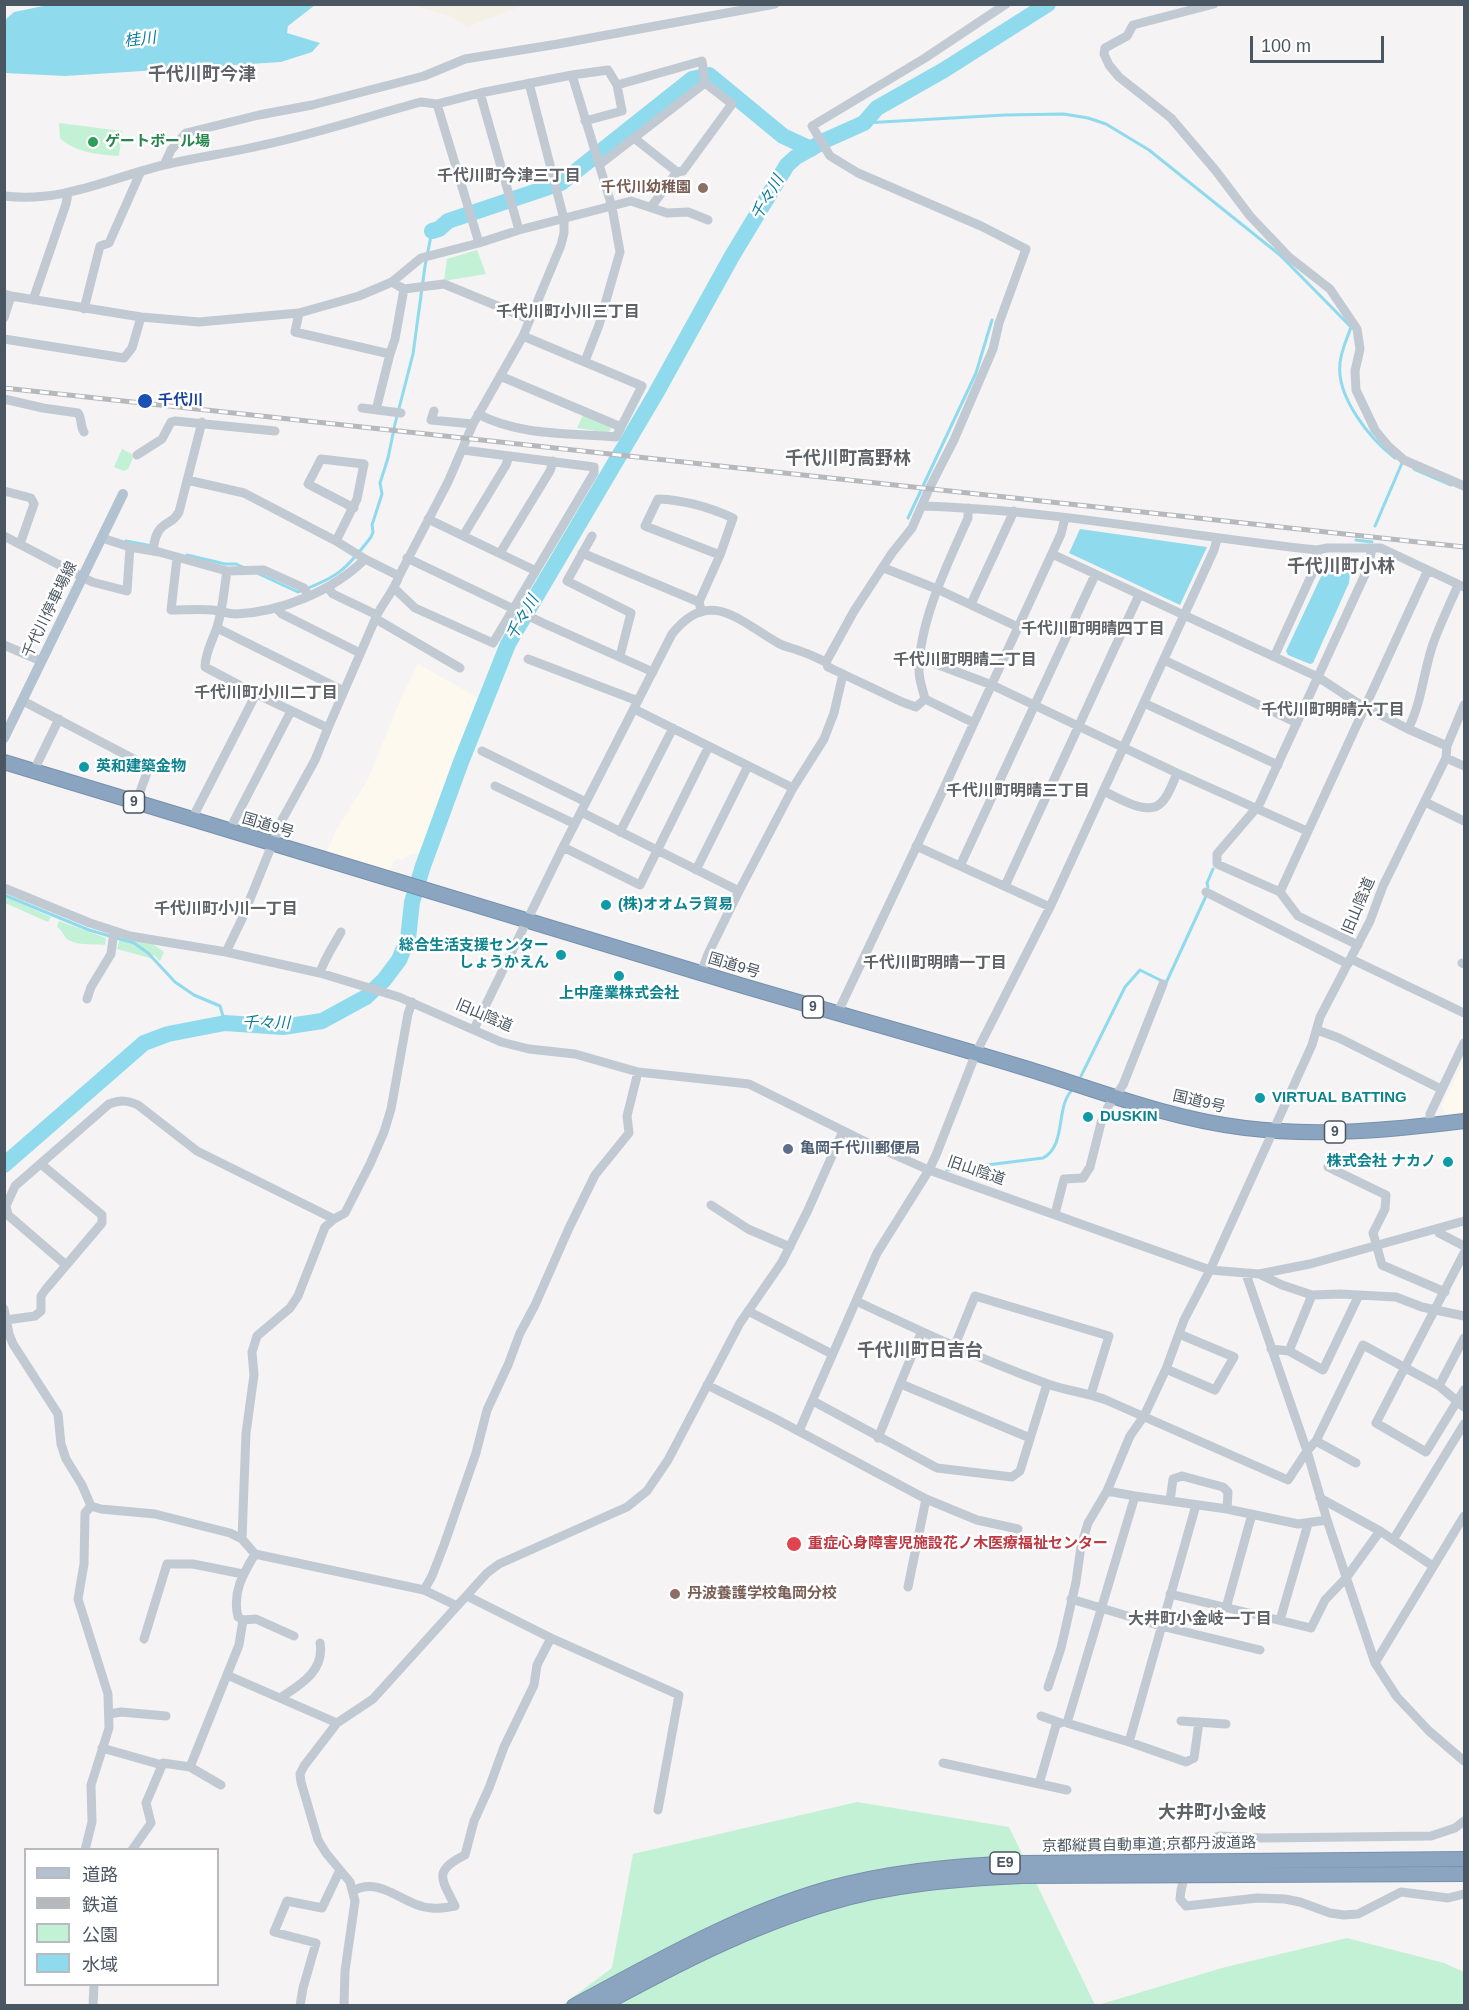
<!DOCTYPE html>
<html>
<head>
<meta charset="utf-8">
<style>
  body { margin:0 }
  #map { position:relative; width:1469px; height:2010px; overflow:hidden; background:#f5f3f3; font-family:Arial,"Noto Sans JP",sans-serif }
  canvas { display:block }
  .frame { position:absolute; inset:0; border:6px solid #4a5661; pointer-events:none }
  .legend { position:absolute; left:24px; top:1848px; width:195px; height:138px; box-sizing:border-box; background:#fff; border:2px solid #b7bbc0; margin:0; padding:8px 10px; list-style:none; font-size:18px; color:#4a5661 }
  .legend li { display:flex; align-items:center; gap:12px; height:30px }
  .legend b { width:30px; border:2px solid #b7bbc0 }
  .scale { position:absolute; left:1250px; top:36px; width:134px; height:27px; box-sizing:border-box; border:3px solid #4a5661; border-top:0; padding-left:8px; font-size:18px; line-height:21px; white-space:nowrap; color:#4a5661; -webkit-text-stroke:4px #fff; paint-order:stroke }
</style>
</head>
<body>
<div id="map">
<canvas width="1469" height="2010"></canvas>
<div class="frame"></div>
<ul class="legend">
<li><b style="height:8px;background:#b3c2d1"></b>道路</li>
<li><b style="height:8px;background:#b5b8bd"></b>鉄道</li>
<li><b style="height:16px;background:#c3f1d5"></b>公園</li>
<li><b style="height:16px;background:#90daee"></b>水域</li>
</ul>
<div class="scale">100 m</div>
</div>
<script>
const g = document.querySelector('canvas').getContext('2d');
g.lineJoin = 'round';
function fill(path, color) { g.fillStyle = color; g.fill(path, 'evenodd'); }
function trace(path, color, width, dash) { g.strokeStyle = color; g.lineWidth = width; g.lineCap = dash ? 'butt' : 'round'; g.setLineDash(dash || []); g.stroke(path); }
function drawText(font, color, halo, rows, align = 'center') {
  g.font = font + ' Arial,"Noto Sans JP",sans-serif'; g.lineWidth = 5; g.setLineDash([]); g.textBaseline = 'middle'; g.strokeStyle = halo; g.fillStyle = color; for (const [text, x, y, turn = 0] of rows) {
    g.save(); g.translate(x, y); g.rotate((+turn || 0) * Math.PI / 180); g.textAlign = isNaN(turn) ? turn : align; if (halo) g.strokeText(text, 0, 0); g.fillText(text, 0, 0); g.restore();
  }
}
const commercial = new Path2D(`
  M418 664 480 699 470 721 419 853 409 855 402 860 395 859 389 871 326 853 337 829 368 779 404 691Z
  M1464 1062V1112L1446 1114 1442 1108V1104Z`);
const green = new Path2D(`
  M59 123 122 131 119 156C97 154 76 153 60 138Z
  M477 250 486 274 444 281 447 259Z
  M583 415 611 427 609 433 577 428Z
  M122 449 132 454 133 458 128 469 124 471 114 467Z
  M5 897 51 917 48 922 5 903Z
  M59 921 106 938 105 945C94 944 74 946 66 938 62 933 62 930 57 927Z
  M120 938 153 944 164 952 160 961 154 955 150 958 117 949Z
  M857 1802 1009 1827 1095 2005 561 2006 612 1968 633 1854Z
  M1347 1938 1444 1963 1464 1972V2005H1098L1222 1968Z`);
const sand = new Path2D(`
  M412 5H524L467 27 451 16Z`);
const water = new Path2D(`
  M53 4 315 5 288 26 287 33 320 43 312 52 281 62 65 76 5 73V20L14 12Z
  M1080 529 1207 547 1180 605 1069 553Z
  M1335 561 1351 564 1349 583 1313 663 1310 664 1288 655 1286 651 1326 566Z`);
const stream = new Path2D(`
  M864 123 1005 115 1064 114 1088 118 1106 124 1149 150 1280 255 1351 327C1347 339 1341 351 1340 363 1336 397 1370 439 1395 458
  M1414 469 1451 485
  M908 518 976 373 992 320
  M1375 526 1402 463
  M1356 540 1372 542
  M126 541 152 546
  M187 555 225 564H236L245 568
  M259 574 298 592C338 577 345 571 371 537L373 532 372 525 382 494 380 483 388 458 395 424 413 354 425 266 432 231
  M1208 887 1207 883 1213 869
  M4 895 89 930 134 943 148 953 175 982 194 995 220 1006 225 1023
  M1081 1076 1125 987 1140 970 1166 983 1206 896
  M947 1170 1043 1158C1067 1145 1055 1108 1072 1090`);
const river = new Path2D(`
  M432 231 439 229 448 221 561 183 692 79 709 75 783 136 811 149
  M4 1165 144 1043 168 1034 225 1023 283 1027 322 1021 366 997 384 980 399 960 408 939 412 902 423 866 461 762 508 644 655 395 732 256 787 165 796 157 826 140 864 123 877 108 944 70 1048 4`);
const minorTunnel = new Path2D(`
  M1181 1890 1193 1845`);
const minor = new Path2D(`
  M1214 4 1133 25 1127 36 1105 48 1104 54 1109 65 1119 77 1171 118 1216 171 1250 216 1289 257 1330 289 1357 329 1360 349 1355 371 1356 390 1375 430 1389 447 1404 460 1464 486
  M572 75 608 70 617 85 622 111 585 121
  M617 85 702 61 705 83 732 104 683 171 677 172 634 138
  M480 93 519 230
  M437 104 479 243
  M164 165 171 150 186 133 259 115 312 105 424 76 465 59 558 44 775 4
  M599 165 705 83
  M4 196C64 203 109 178 164 165 197 157 230 153 263 145 316 134 369 116 421 102L437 104 480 93 572 75 612 207 620 252 599 325 585 361
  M651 207 677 172
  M392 282 404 289 444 284 529 319
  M4 294 11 296 141 317 199 322 299 313 359 296 392 282 421 258 479 243 519 230 631 201 667 213 688 212 708 220
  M33 300 66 204 68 194
  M84 309 100 246 109 243 141 171
  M299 313 295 332 390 354
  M4 318 11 296
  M4 339 124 358 132 348 141 317
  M500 376 621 427
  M4 399 43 408 78 413C82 418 80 426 84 432
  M362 408 401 413
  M376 410 390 354 395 339 404 289
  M434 411 431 420 473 424
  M478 414C519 436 571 433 616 437L642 386 523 336
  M137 455 162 439 171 422 175 421 275 431
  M187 480 244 493 336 541 365 559 399 576
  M4 491 31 498 34 504 20 544
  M922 506C1054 510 1185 536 1317 550L1327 548H1381L1464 587
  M968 508V518C948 563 919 621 919 671 919 680 923 690 925 699L974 723
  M428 519 536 571
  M4 536 92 582 127 591 130 547
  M463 536 506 465 509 456
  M592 536 567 581 631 613 620 656
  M102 538 130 547 159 552 227 571C224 589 223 609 217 627 213 640 205 652 205 667L256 694 328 728
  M336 541 357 499 364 464 321 459 308 484 354 508
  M153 551C154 543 155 534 161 528 169 520 173 523 179 512L202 422
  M500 553 550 471 553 461
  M582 553 699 602
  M1052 554 1318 677 1356 702 1408 729 1447 746
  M177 558 171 610C185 610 199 609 213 610 221 611 228 614 236 614 281 612 333 591 365 559
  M407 558 543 623 653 672
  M884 568 937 589 1018 627
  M227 571 264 570 304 588 308 595
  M328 588 333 594 377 615
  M395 589 415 608 493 643 594 473V467L463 450
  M971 604 1014 511
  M276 608 282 614 360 653
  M701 610 699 602 720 555 733 518C709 507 685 500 658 499L645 526 720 555
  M376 619 460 668
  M217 628 344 691
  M4 645 41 661
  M1274 657 1317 563V550
  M920 658 992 685 1177 773 1307 831
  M528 659 638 701
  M1164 660 1297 723
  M826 662 854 611 892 553 912 528 929 489 954 440 993 349 999 323 1026 249 981 226 858 173 830 156 812 126 925 58 1006 4
  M23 701 149 767 136 803
  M1144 703 1278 765
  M634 709 793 788
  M1408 729C1422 702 1423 673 1433 644 1440 624 1450 604 1458 585
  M482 751 586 802
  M1446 758 1464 766
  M35 772 37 764 59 719
  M495 786 575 824
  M1103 791C1118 797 1147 817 1161 803 1169 796 1173 782 1177 773
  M1425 802 1464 821
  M581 812 739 891
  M192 819 256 694
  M231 832 234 821 291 711
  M620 832 673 728
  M916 846 1050 907
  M563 847 640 885 709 746
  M960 866 1095 575
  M696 870 748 766
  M1005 886 1139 595
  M4 888 90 923 130 936 226 952 320 973 399 997 501 1042 529 1049 575 1054 638 1072 749 1084 874 1146 929 1170 1210 1270 1259 1274 1310 1264 1464 1221
  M1206 892 1348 964
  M1280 892 1428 570
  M1358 945 1298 916 1280 892 1217 864V854L1259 805 1368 568 1372 548
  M226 952 242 919 282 820 315 760 328 728 377 615C384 601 394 591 399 576L448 482 473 424 523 336 561 245 564 233V219L529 83
  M1351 959 1464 1013
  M1462 963 1464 964
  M320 973C324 959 334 945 341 932
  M701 973 708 954 739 891 793 788 824 739 834 713 843 674
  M87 999 91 987 111 954 114 931
  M837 1014 939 799 1061 534 1065 518
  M474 1029 563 847 672 634C709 587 738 620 778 643 785 647 793 648 800 651 809 654 817 658 826 662L828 667 902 702 916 707 925 699
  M1317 1030 1339 1038 1441 1089
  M1430 1125V1114L1464 1043
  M1328 1167 1386 1195 1385 1209 1373 1233 1382 1265 1445 1292
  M711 1205 748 1229 790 1247
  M1055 1214 1064 1179 1083 1178 1090 1167 1101 1123 1109 1105 1123 1085 1163 984
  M1437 1229 1439 1233 1464 1246
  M1464 1253 1376 1423 1426 1452 1464 1390
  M66 1265 8 1215 6 1206 15 1186 109 1104C120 1100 127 1100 138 1105L197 1151 334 1219
  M1246 1274 1307 1451 1327 1520 1375 1663 1397 1697 1429 1731 1464 1761
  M1259 1274 1282 1285 1312 1295
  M856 1301C918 1330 980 1359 1045 1383 1065 1391 1086 1392 1106 1400L1288 1480 1307 1451 1316 1441 1363 1345 1439 1386 1464 1407
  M4 1309 9 1334 13 1344 58 1414 61 1444 66 1459 82 1485 91 1506
  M748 1311 832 1354
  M6 1320 35 1316 41 1311V1296L46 1289 102 1223V1215L41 1164
  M955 1345 975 1296 1109 1336 1091 1394
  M1271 1349 1289 1351 1312 1295 1340 1294 1396 1297 1422 1307 1464 1316
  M1289 1351 1323 1370 1359 1295
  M1166 1369 1215 1390 1234 1357 1179 1334
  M901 1384 1030 1438
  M707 1385 774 1418 926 1499 977 1520 1018 1529
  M1439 1386 1464 1338
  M813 1401 937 1468 1012 1477 1020 1471 1047 1384
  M799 1431 877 1253 929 1170 936 1155 976 1053 1050 907 1214 550 1217 539
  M878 1438 921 1333
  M1316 1441 1356 1463
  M1107 1491 1135 1496
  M1320 1498 1380 1531
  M1170 1501 1173 1479 1182 1476 1223 1487 1228 1492 1227 1509
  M1196 1505 1129 1742 1067 1723 1135 1496 1227 1509 1298 1524 1327 1520
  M91 1506 101 1509 155 1514 230 1533 242 1539 255 1554 424 1590 457 1606
  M242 1539 246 1433 254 1375 252 1352 257 1336 290 1308 298 1296 325 1227 334 1219 345 1213 370 1164 384 1132 391 1109 408 1014 412 1002
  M1393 1540 1464 1424
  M908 1587 926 1499
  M424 1590 432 1576 444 1545 476 1453 487 1410 508 1365 520 1333 535 1305 569 1228 595 1175 629 1133 627 1116 638 1072
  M1170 1594 1311 1628 1325 1600 1346 1578 1380 1531 1433 1566
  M467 1596 551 1638 679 1695 658 1810
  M1071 1599 1161 1626 1260 1650
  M1226 1608 1252 1514
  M243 1620 256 1619 294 1636
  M1280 1620 1308 1524
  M144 1639 167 1564H193L243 1574
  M1375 1663 1464 1516
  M227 1675 337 1723
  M1048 1687 1061 1648 1076 1582 1081 1546 1088 1523 1107 1491 1130 1436 1144 1416 1166 1369 1184 1320 1210 1270 1312 1045 1320 1017 1370 921 1383 886 1446 758 1447 746 1464 705
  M280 1698C300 1685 325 1671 320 1643
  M109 1714 121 1712 166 1716
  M1041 1716 1061 1723
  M1181 1721 1226 1724
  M1129 1742 1186 1762 1194 1758 1199 1722
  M102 1748 162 1765
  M943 1763 1067 1790
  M190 1767 239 1645 243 1620 238 1617C232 1592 243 1574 255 1554
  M1039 1784 1057 1722
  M1073 1843 1158 1846 1193 1845 1219 1836 1263 1838 1431 1836 1455 1828 1464 1821
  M85 1850 92 1822 91 1785 109 1728 108 1694 78 1599 84 1564 85 1513 91 1506
  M132 1850 151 1823 146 1803 163 1763 190 1767 221 1785
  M1181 1890 1180 1899 1186 1906 1257 1898 1285 1899 1300 1902 1330 1913 1344 1915 1358 1914 1401 1892 1448 1898 1464 1894
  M353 1891C381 1875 404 1907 432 1908 439 1909 448 1907 455 1906 441 1878 433 1871 465 1855L474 1821 489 1788 504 1747 534 1685 537 1665 551 1638
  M93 2006 94 1984
  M300 2006 303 1988 316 1943 274 1932 287 1901 322 1908 340 1870
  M344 2006 345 1971 355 1901 350 1882 326 1853 318 1840 301 1782 300 1774 304 1766 337 1723 373 1699 487 1573 499 1564 627 1507 647 1491 668 1460 740 1323 782 1262 808 1210 843 1131`);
const major = new Path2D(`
  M4 738 123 494`);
const highway = new Path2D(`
  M4 762C250 837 495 911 740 985 835 1013 930 1039 1025 1068 1097 1090 1169 1119 1245 1128 1319 1137 1391 1130 1464 1121
  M574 2006C656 1962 737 1915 827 1889 891 1871 956 1865 1022 1863L1464 1859
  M600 2006C674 1966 748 1927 829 1903 891 1884 957 1879 1022 1876L1464 1874`);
const rail = new Path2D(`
  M4 388 1464 547`);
const markers = [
  [93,142,6,"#2e9e5b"],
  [703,188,6,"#8d6e63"],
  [145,401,8,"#1a4fb4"],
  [84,767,6,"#0f9aa8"],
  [606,905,6,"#0f9aa8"],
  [561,955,6,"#0f9aa8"],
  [619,976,6,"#0f9aa8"],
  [1260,1098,6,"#0f9aa8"],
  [1088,1117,6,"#0f9aa8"],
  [788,1149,6,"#5c6f8a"],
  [1448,1162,6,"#0f9aa8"],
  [794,1544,8,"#e0444e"],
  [675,1594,6,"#8d6e63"]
];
const shields = [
  [134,802,21],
  [813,1007,21],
  [1335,1132,21],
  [1005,1863,30]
];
const shieldNames = [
  ["9",134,802],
  ["9",813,1007],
  ["9",1335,1132],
  ["E9",1005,1863]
];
const leisureNames = [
  ["ゲートボール場",105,142]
];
const educationNames = [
  ["千代川幼稚園",691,188],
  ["丹波養護学校亀岡分校",687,1594,"left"]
];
const transitNames = [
  ["千代川",158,401]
];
const streetNames = [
  ["千代川停車場線",50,610,-64],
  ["国道9号",268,826,17],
  ["旧山陰道",1359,906,-67],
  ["国道9号",734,966,17],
  ["旧山陰道",484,1016,23],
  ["国道9号",1199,1102,13],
  ["旧山陰道",976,1171,19],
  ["京都縦貫自動車道;京都丹波道路",1149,1845,-1]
];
const cultureNames = [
  ["英和建築金物",96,767],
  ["(株)オオムラ貿易",618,905],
  ["総合生活支援センター",549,946,"right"],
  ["しょうかえん",549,963,"right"],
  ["上中産業株式会社",619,994,"center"],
  ["VIRTUAL BATTING",1272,1098],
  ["DUSKIN",1100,1117],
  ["株式会社 ナカノ",1436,1162,"right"]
];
const serviceNames = [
  ["亀岡千代川郵便局",800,1149]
];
const healthNames = [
  ["重症心身障害児施設花ノ木医療福祉センター",808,1544]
];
const waterNames = [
  ["桂川",140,40,-7],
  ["千々川",768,198,-60],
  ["千々川",523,618,-60],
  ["千々川",266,1024]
];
const neighbourhoodNames = [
  ["千代川町今津三丁目",509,177],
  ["千代川町小川三丁目",568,313],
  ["千代川町明晴四丁目",1093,630],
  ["千代川町明晴二丁目",965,661],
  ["千代川町小川二丁目",266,694],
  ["千代川町明晴六丁目",1333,711],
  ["千代川町明晴三丁目",1018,792],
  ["千代川町小川一丁目",226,910],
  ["千代川町明晴一丁目",935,964],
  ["大井町小金岐一丁目",1200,1620]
];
const quarterNames = [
  ["千代川町今津",202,75],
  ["千代川町高野林",848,459],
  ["千代川町小林",1341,567],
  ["千代川町日吉台",920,1351],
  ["大井町小金岐",1212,1813]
];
fill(commercial, '#fdf9ef');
fill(green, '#c3f1d5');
fill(sand, '#f5f0e5');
fill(water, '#90daee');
trace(stream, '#90daee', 3);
trace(river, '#90daee', 16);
trace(minorTunnel, '#caccce', 9, [9, 4.5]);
trace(highway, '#7690ad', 16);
trace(minor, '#c1cad2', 9);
trace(major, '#b3c2d1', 10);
trace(highway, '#8ba5c1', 14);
trace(rail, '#b5b8bd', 5);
trace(rail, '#fff', 3, [9]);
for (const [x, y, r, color] of markers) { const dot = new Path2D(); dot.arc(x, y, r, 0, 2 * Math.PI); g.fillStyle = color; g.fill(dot); trace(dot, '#fff', 2); }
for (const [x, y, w] of shields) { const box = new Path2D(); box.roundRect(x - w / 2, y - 11, w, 22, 4.5); g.fillStyle = '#fff'; g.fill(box); trace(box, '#4a5661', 1.5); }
drawText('bold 14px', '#4a5661', null, shieldNames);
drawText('bold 15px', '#27864d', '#fff', leisureNames, 'left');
drawText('bold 15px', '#785e54', '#fff', educationNames, 'right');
drawText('bold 15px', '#164399', '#fff', transitNames, 'left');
drawText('15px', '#4a5661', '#fff', streetNames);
drawText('bold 15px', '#0d838f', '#fff', cultureNames, 'left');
drawText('bold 15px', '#4e5e75', '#fff', serviceNames, 'left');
drawText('bold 15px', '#be3a42', '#fff', healthNames, 'left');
drawText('italic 16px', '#0c7c9b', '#fff', waterNames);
drawText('bold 16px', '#5f6368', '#fff', neighbourhoodNames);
drawText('bold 18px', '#5f6368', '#fff', quarterNames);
</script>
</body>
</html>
